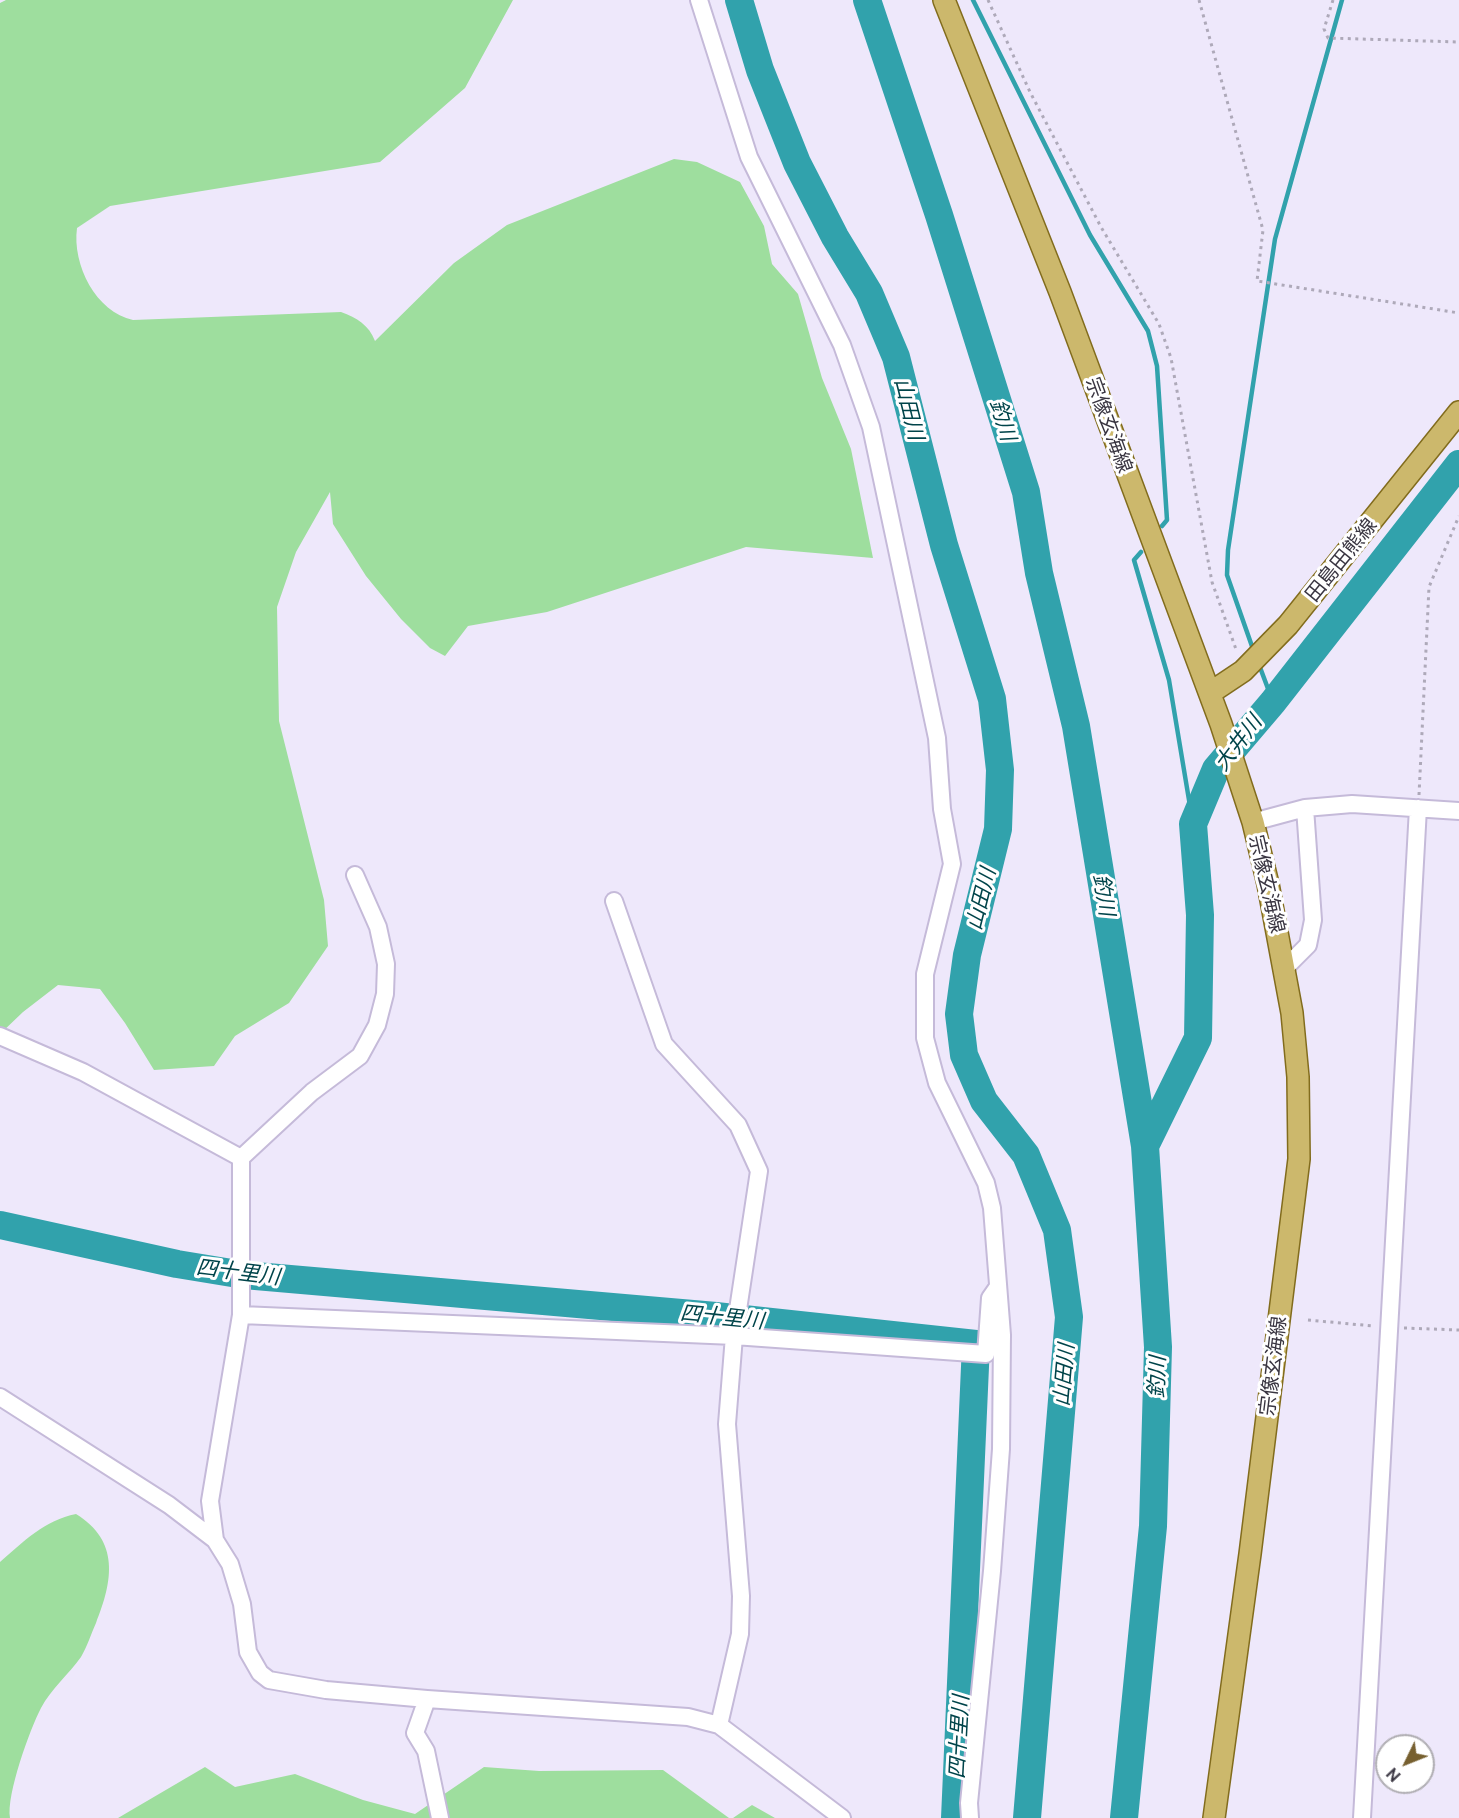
<!DOCTYPE html>
<html>
<head>
<meta charset="utf-8">
<style>
  body { margin:0 }
  #map { position:relative; width:1459px; height:1818px; overflow:hidden; background:#eee8fb; font-family:Ubuntu,sans-serif }
  canvas { display:block }
  .north { position:absolute; left:1375px; top:1734px; width:60px; height:60px; box-sizing:border-box; background:#fff; border:2px solid #b0aeb3; border-radius:50%; rotate:227deg; font-size:16px; font-weight:700; line-height:24px; text-align:center; color:#393541 }
  .north::after { content:''; display:block; margin:auto; width:21px; height:27px; background:#776030; clip-path:polygon(50% 0,100% 100%,50% 72%,0 100%) }
</style>
</head>
<body>
<div id="map">
<canvas width="1459" height="1818"></canvas>
<div class="north">N</div>
</div>
<script>
const g = document.querySelector('canvas').getContext('2d');
g.lineJoin = 'round';
function fill(path, color) { g.fillStyle = color; g.fill(path, 'evenodd'); }
function trace(path, color, width, dash) { g.strokeStyle = color; g.lineWidth = width; g.lineCap = dash ? 'butt' : 'round'; g.setLineDash(dash || []); g.stroke(path); }
function drawText(font, color, halo, rows, align = 'center') {
  g.font = font + ' Ubuntu,"Noto Sans JP",sans-serif'; g.lineWidth = 6; g.setLineDash([]); g.textBaseline = 'middle'; g.strokeStyle = halo; g.fillStyle = color; for (const [text, x, y, turn = 0] of rows) {
    g.save(); g.translate(x, y); g.rotate((+turn || 0) * Math.PI / 180); g.textAlign = isNaN(turn) ? turn : align; if (halo) g.strokeText(text, 0, 0); g.fillText(text, 0, 0); g.restore();
  }
}
const green = new Path2D(`
  M6 0H513L465 88 380 162 110 206 77 228C72 265 96 312 133 320L341 312C357 318 369 325 375 341L454 263 507 225 674 159 697 162 740 182 764 226 772 264 798 294 822 378 851 449 873 558 746 547 547 612 468 626 445 656 430 648 401 619 366 576 333 524 330 492 296 552 277 607 279 721 324 900 328 946 289 1003 235 1036 214 1066 154 1070 125 1023 100 989 58 985 23 1012 0 1034V3Z
  M76 1514C120 1541 113 1581 96 1623 91 1634 87 1647 81 1657 69 1674 51 1689 41 1708 30 1729 6 1795 10 1818H0V1562C23 1542 45 1520 76 1514Z
  M205 1767 235 1787 295 1774 363 1800 415 1814 484 1767 539 1771 663 1770 729 1818H118Z
  M752 1805 775 1818H733Z`);
const stream = new Path2D(`
  M973 0 1090 235 1148 331 1157 366 1167 520 1162 526
  M1141 552 1134 560 1169 680 1193 824
  M1254 652 1227 575 1228 550 1275 239 1342 0
  M1258 662 1273 702`);
const river = new Path2D(`
  M739 0 760 70 797 163 835 237 869 293 896 357 944 545 992 699 1000 770 998 829 967 955 959 1014 964 1055 984 1101 1026 1155 1057 1230 1069 1317 1027 1818
  M867 0 939 215 1026 492 1039 573 1076 726 1145 1146 1158 1347 1153 1526 1124 1818
  M1145 1146 1198 1038 1200 915 1193 824 1216 769 1273 702 1459 464
  M0 1225 177 1264 244 1275 716 1316 976 1344 955 1818`);
const path = new Path2D(`
  M988 0 1030 92 1101 227 1159 324 1171 358 1212 582 1237 652
  M1199 0 1263 230 1257 281 1459 313
  M1333 0 1324 29 1328 38 1459 42
  M1419 795 1429 587 1459 516
  M1308 1320 1373 1326
  M1404 1328 1459 1330`);
const minor = new Path2D(`
  M699 0 749 157 842 345 871 427 937 738 942 809 952 864 925 974V1038L937 1083 986 1183 992 1208 1002 1335 1001 1449 992 1571 969 1803 970 1818
  M1253 822 1305 808 1352 804 1459 811
  M614 901 664 1044 738 1125 759 1171 734 1336 727 1424 741 1596 740 1634 719 1725
  M1285 968 1308 945 1313 920 1305 808
  M0 1036 83 1072 241 1158
  M241 1315 734 1336 986 1354 990 1298 997 1288
  M0 1397 169 1505 215 1540 230 1564 242 1604 248 1652 260 1673 269 1680 326 1690 427 1699 688 1717 719 1725 842 1818
  M215 1540 210 1501 241 1315V1158L312 1092 360 1056 377 1025 385 994 386 964 378 927 355 875
  M427 1699 415 1733 426 1751 440 1818
  M1362 1818 1418 808`);
const major = new Path2D(`
  M944 0 1060 292 1221 724 1253 822 1268 884 1292 1013 1298 1077 1299 1159 1250 1554 1214 1818
  M1210 693 1243 671 1288 625 1459 412`);
const streetNames = [
  ["宗像玄海線",1109,425,70],
  ["田島田熊線",1341,560,-51],
  ["宗像玄海線",1267,884,77],
  ["宗像玄海線",1273,1366,-83]
];
const waterNames = [
  ["山田川",909,409,76],
  ["釣川",1003,420,73],
  ["大井川",1238,743,-53],
  ["釣川",1104,895,81],
  ["山田川",981,899,-76],
  ["四十里川",238,1272,7],
  ["四十里川",722,1317,6],
  ["山田川",1064,1375,-85],
  ["釣川",1157,1377,-88],
  ["四十里川",959,1737,-87]
];
fill(green, '#9ede9e');
trace(stream, '#31a2ac', 4.5);
trace(river, '#31a2ac', 28);
trace(minor, '#c5bad9', 20);
trace(major, '#826c1d', 24);
trace(path, '#aea9b9', 3, [3, 4.5]);
trace(minor, '#fff', 16);
trace(major, '#ccb86c', 21);
drawText('20px', '#393541', '#fff', streetNames);
drawText('italic 21px', '#00444a', '#fff', waterNames);
</script>
</body>
</html>
